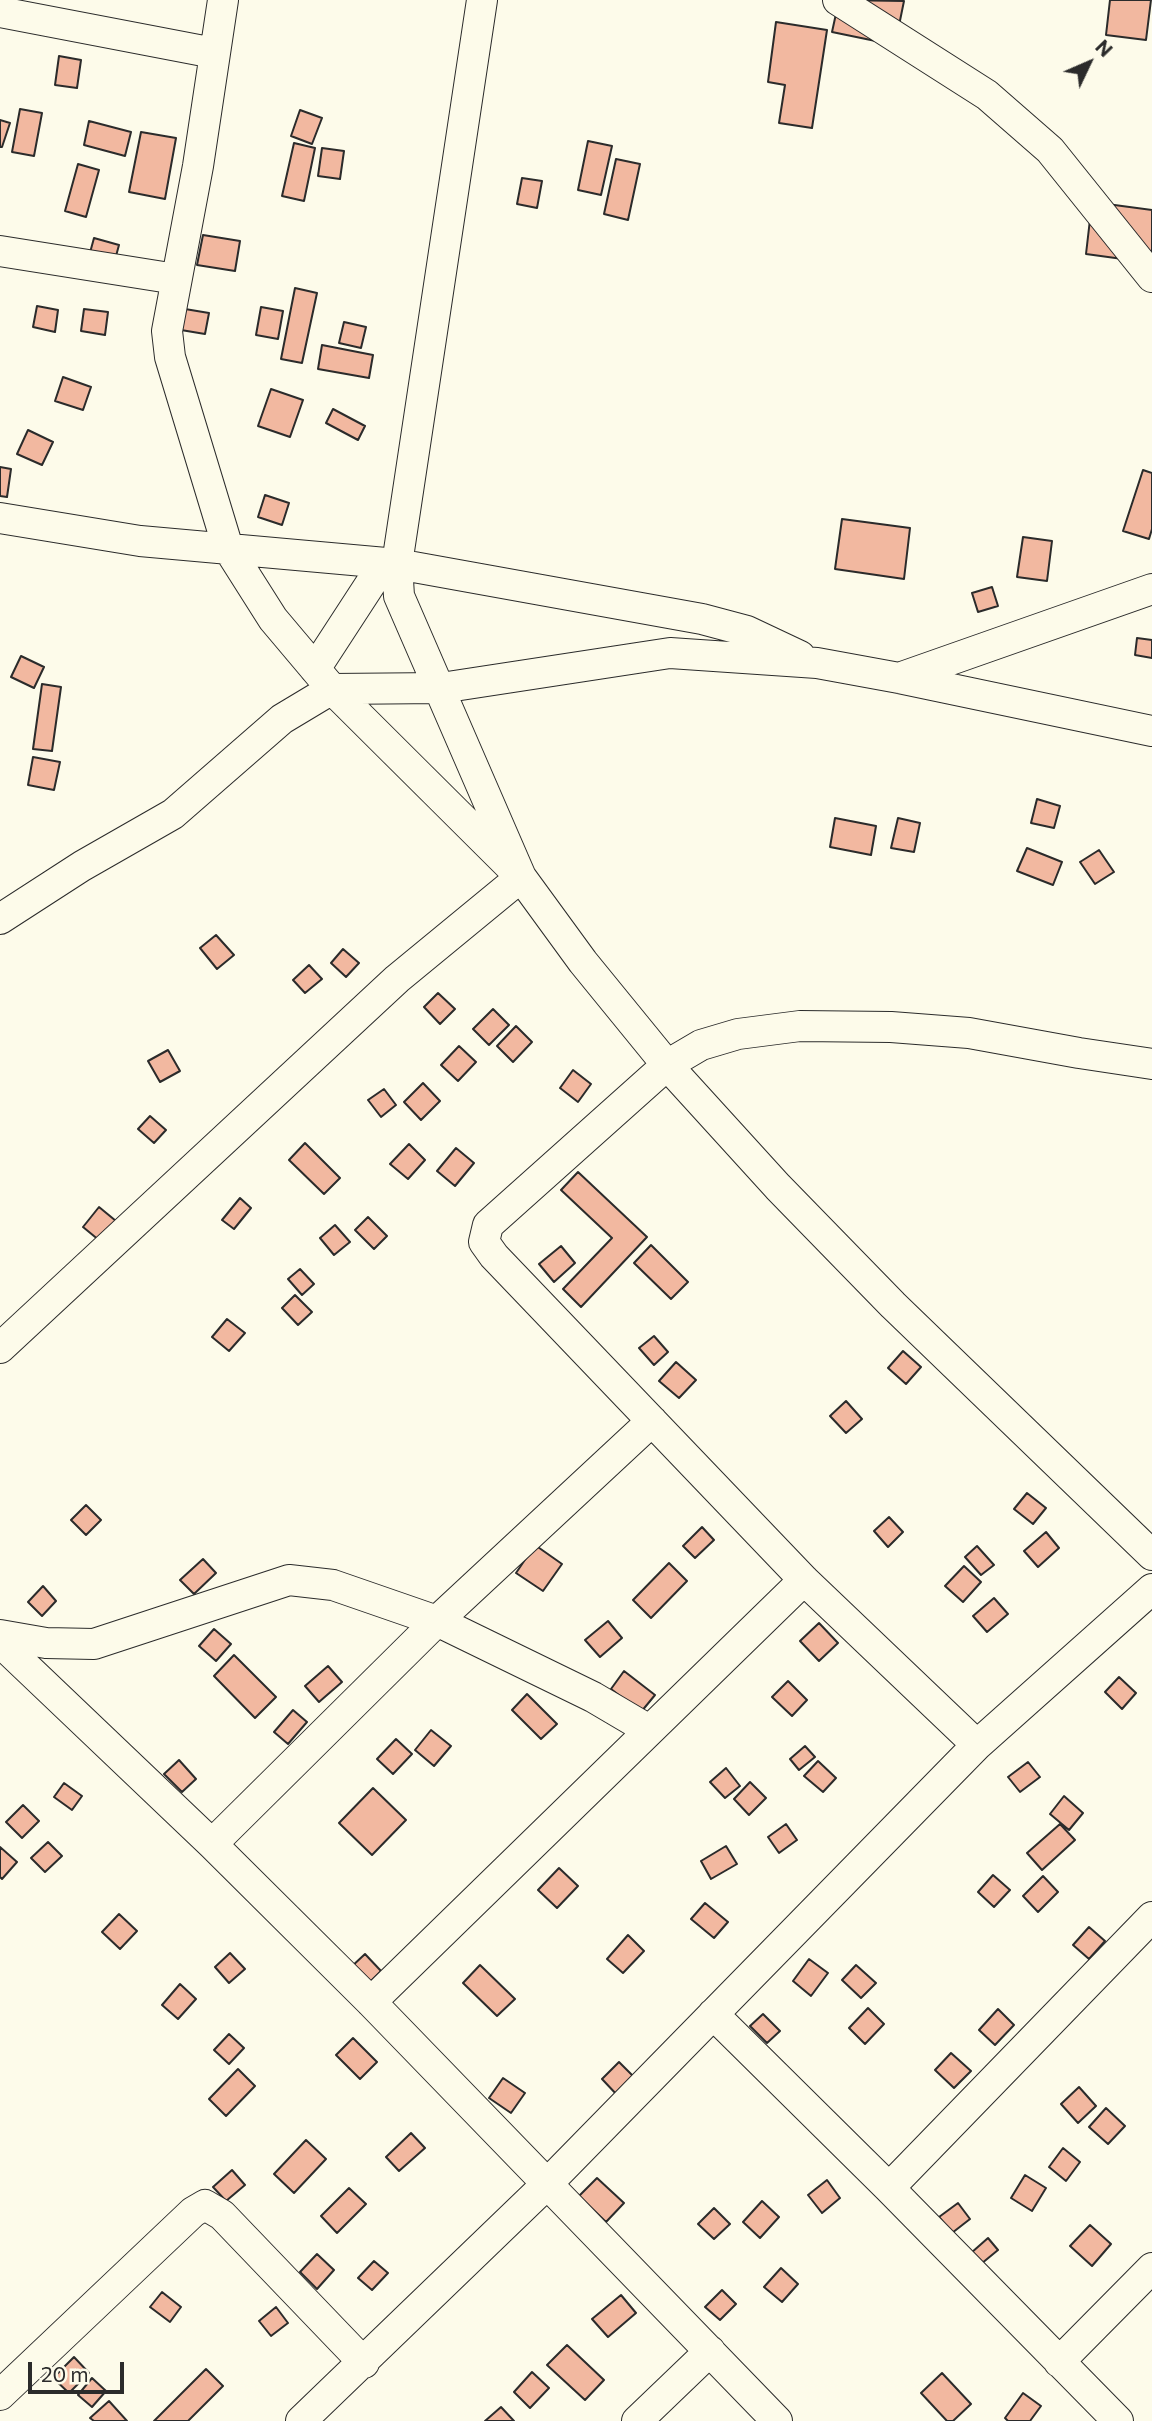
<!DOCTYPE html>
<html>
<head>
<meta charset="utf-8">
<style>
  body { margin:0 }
  #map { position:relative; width:1152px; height:2421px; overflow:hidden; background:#fdfbea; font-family:Commissioner,sans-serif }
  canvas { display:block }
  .north { position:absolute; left:1054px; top:28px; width:70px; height:70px; -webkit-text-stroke:5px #fdfbea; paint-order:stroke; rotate:46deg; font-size:19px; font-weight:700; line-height:28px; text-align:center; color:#2b2b2b }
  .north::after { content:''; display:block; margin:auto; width:24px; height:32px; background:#2b2b2b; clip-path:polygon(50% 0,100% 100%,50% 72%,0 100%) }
  .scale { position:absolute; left:28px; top:2362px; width:96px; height:32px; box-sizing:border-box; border:4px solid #2b2b2b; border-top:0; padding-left:9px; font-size:21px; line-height:24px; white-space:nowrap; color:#2b2b2b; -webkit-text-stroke:5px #fdfbea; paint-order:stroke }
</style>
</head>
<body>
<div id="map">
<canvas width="1152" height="2421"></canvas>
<div class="north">N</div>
<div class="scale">20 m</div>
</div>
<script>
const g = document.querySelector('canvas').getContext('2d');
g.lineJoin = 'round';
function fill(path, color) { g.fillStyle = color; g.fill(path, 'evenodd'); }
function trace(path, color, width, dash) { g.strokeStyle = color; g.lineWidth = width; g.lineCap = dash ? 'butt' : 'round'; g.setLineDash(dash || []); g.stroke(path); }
const building = new Path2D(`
  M839 0 904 1 895 45 832 32Z
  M1110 0H1151L1146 40 1106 35Z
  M776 22 827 30 812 128 779 123 785 85 768 82Z
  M59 56 81 60 77 88 55 85Z
  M20 109 42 113 34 156 12 152Z
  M300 110 322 118 312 144 291 136Z
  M0 120 10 123 2 147H0Z
  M89 121 131 132 125 156 84 145Z
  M141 132 176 138 165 199 129 192Z
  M588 141 612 146 601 195 578 190Z
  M294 143 315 148 304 201 282 196Z
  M322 148 344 151 340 179 318 176Z
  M616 159 640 164 628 220 604 214Z
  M78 164 99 170 86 217 65 211Z
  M522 178 542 181 537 208 517 204Z
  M1092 202 1152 210V263L1086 254Z
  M203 235 240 241 235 271 197 265Z
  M94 238 119 245 113 267 88 260Z
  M295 288 317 293 302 363 281 359Z
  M37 306 58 310 55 332 33 327Z
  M261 307 283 311 278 339 256 335Z
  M84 309 108 312 105 335 81 331Z
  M185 309 209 313 205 334 181 330Z
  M344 322 366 327 361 348 339 343Z
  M322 345 373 355 369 378 318 369Z
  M63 377 91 387 83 410 55 401Z
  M271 389 303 400 290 437 258 426Z
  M333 409 365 426 358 440 326 423Z
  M28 430 53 442 42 465 17 454Z
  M0 467 11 469 7 497 0 496Z
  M1143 470 1152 473V529L1149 539 1123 531Z
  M265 495 289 503 282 525 258 517Z
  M842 519 910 528 904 579 835 569Z
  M1023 537 1052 541 1047 581 1017 577Z
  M992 587 998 606 978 612 972 593Z
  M1137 638 1152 640V658L1135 655Z
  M21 656 44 667 34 688 11 677Z
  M42 684 61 687 52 751 33 749Z
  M33 757 60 762 54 790 28 785Z
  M1037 799 1060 806 1054 828 1031 823Z
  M835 818 876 826 871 855 830 847Z
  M898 818 920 823 914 852 891 848Z
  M1027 848 1062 862 1053 885 1017 871Z
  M1099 850 1114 872 1095 884 1080 862Z
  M216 935 234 955 217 969 200 948Z
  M343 949 359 963 346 977 331 963Z
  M309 965 322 979 305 993 293 980Z
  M438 993 455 1009 440 1024 424 1007Z
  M493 1009 509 1025 489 1045 473 1029Z
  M516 1026 532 1042 513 1062 497 1046Z
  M459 1046 476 1062 458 1081 441 1065Z
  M168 1050 180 1071 160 1082 148 1061Z
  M573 1070 591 1084 578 1102 560 1088Z
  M423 1083 440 1101 421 1120 404 1102Z
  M384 1089 396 1105 381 1117 368 1100Z
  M150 1116 166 1130 154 1143 138 1129Z
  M305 1143 340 1178 324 1194 289 1160Z
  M409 1144 425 1160 408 1179 390 1164Z
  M456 1148 474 1163 455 1186 437 1171Z
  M578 1172 647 1237 581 1307 563 1289 612 1238 561 1190Z
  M240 1198 251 1208 234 1229 222 1220Z
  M99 1207 116 1221 100 1241 83 1227Z
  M368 1217 387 1236 374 1249 355 1230Z
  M335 1225 350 1242 334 1255 320 1238Z
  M651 1245 688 1282 671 1299 634 1263Z
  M561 1246 575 1263 554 1282 539 1264Z
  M300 1269 314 1284 302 1295 288 1279Z
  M295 1295 312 1312 298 1325 282 1308Z
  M227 1319 245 1333 229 1351 212 1337Z
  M654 1336 668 1352 654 1365 639 1348Z
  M903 1351 921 1367 906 1384 888 1368Z
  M676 1362 696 1380 679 1398 659 1381Z
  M846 1401 862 1419 846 1433 830 1416Z
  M1027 1493 1046 1508 1033 1524 1014 1509Z
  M86 1505 101 1520 86 1535 71 1520Z
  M889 1517 903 1532 888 1547 874 1531Z
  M702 1527 714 1540 695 1558 683 1546Z
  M1046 1532 1059 1548 1038 1567 1024 1551Z
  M535 1545 562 1564 543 1591 516 1573Z
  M977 1546 994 1565 981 1575 965 1557Z
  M203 1559 216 1573 194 1594 180 1580Z
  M669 1563 687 1581 651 1618 633 1600Z
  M964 1566 981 1582 963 1602 945 1586Z
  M43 1586 56 1601 42 1616 28 1602Z
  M994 1598 1008 1614 987 1632 973 1616Z
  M608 1621 622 1638 600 1657 585 1640Z
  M819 1623 838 1643 819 1661 800 1641Z
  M214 1629 231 1644 216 1661 199 1646Z
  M234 1655 276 1697 255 1718 214 1676Z
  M328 1666 342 1682 319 1702 305 1686Z
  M624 1671 655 1695 641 1712 611 1689Z
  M1119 1677 1136 1693 1122 1709 1105 1692Z
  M788 1681 807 1700 792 1716 772 1697Z
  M527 1694 557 1724 541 1739 512 1710Z
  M293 1710 307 1722 288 1744 274 1732Z
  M431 1730 451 1746 434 1766 415 1750Z
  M396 1739 412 1754 393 1774 377 1759Z
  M805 1746 815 1757 799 1770 790 1759Z
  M179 1760 196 1779 182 1792 164 1774Z
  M818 1761 836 1778 823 1792 804 1776Z
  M1028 1762 1040 1777 1020 1792 1008 1777Z
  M726 1768 740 1786 725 1798 710 1782Z
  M750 1782 766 1798 749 1815 734 1799Z
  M64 1783 82 1796 72 1810 54 1797Z
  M373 1788 406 1820 372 1855 339 1823Z
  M1064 1796 1083 1813 1069 1830 1050 1814Z
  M23 1805 39 1821 22 1838 6 1822Z
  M786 1824 797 1840 779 1853 768 1837Z
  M1060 1824 1075 1840 1042 1870 1027 1853Z
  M48 1842 62 1856 45 1872 31 1858Z
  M726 1846 737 1864 711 1879 701 1861Z
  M0 1847 17 1862 2 1879 0 1877Z
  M559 1868 578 1886 557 1908 538 1890Z
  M993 1875 1010 1890 994 1907 978 1892Z
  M1043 1876 1058 1892 1038 1912 1023 1896Z
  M705 1903 728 1922 714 1938 691 1919Z
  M119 1914 137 1931 120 1949 102 1932Z
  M1089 1927 1105 1941 1089 1959 1073 1945Z
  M628 1935 644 1951 623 1973 607 1959Z
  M230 1953 245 1969 229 1983 215 1967Z
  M365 1954 381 1971 366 1986 349 1969Z
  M809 1959 828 1973 811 1996 793 1981Z
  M480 1965 515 1999 497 2016 463 1983Z
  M856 1965 876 1983 861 1998 842 1980Z
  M180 1984 196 1999 178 2019 162 2005Z
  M868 2008 884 2024 865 2044 849 2028Z
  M998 2009 1014 2025 995 2045 979 2030Z
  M763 2014 780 2031 767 2043 750 2026Z
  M229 2034 244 2048 229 2064 214 2050Z
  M353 2038 377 2062 360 2079 336 2055Z
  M951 2053 971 2071 954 2088 935 2070Z
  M619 2062 635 2078 618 2096 602 2079Z
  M238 2069 255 2086 226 2116 209 2099Z
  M503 2078 525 2093 511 2113 489 2098Z
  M1079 2087 1096 2106 1078 2123 1061 2104Z
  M1106 2108 1125 2126 1108 2144 1089 2127Z
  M411 2133 425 2148 399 2171 386 2157Z
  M306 2140 326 2159 294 2193 274 2174Z
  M1063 2148 1080 2162 1066 2181 1049 2167Z
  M232 2170 245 2185 226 2201 213 2187Z
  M1025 2175 1046 2188 1032 2211 1011 2198Z
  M597 2178 624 2203 606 2222 579 2196Z
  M827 2180 840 2198 822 2213 808 2195Z
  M349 2188 366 2204 337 2233 321 2216Z
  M762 2201 779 2217 760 2238 743 2222Z
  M958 2203 970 2219 952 2233 939 2217Z
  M714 2208 730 2224 714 2239 698 2224Z
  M1090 2225 1111 2244 1092 2266 1070 2246Z
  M988 2238 998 2250 981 2264 971 2253Z
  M317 2254 334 2270 317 2289 300 2272Z
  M374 2261 388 2273 372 2290 358 2278Z
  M781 2268 798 2284 782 2302 764 2287Z
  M722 2290 736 2304 720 2320 705 2307Z
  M162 2292 181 2307 170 2322 150 2307Z
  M621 2295 636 2313 608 2337 592 2319Z
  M276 2307 288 2323 271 2336 259 2321Z
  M567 2345 604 2380 585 2400 547 2365Z
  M74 2357 89 2373 69 2393 53 2378Z
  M206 2369 223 2386 188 2421H154Z
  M532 2372 549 2388 530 2408 514 2392Z
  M942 2373 971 2404 953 2421H947L921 2393Z
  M92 2378 106 2391 92 2407 78 2395Z
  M1023 2393 1041 2406 1030 2421H1008L1005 2418Z
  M109 2401 127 2421H94L90 2418Z
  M501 2407 514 2421H485Z`);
const street = new Path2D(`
  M482 0 397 564 399 596 521 877 583 962 667 1065 778 1187 893 1305 1152 1555
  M838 0 987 95 1050 150 1152 277
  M0 12 214 53
  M0 251 176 279
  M0 518 140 541 397 564 702 619 747 631 800 656
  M315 669 384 563
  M899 678 1152 589
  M0 919 82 866 173 814 282 719 332 689 441 688 670 653 817 663 899 678 1152 731
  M0 1348 397 979 521 877 332 689 273 619 228 548 170 357 167 331 198 166 223 0
  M0 1635 46 1643 94 1644 289 1580 333 1585 437 1621 593 1697 649 1730
  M0 1642 212 1844 371 2002 777 2421
  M977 1745 804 1580 494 1256 484 1242 488 1225 667 1065 701 1045 738 1034 800 1026 891 1027 969 1033 1079 1053 1152 1064
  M212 1844 437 1621 652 1421
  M371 2002 804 1580
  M713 2014 889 2188 1118 2421
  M889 2188 1152 1917
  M1059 2362 1152 2268
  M0 2395 193 2212 205 2205 222 2215 364 2363
  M301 2421 547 2184 977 1745 1152 1589
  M637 2421 710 2351`);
fill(building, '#f2b8a0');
trace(building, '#2b2b2b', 2);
trace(street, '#2b2b2b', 32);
trace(street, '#fdfbea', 30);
</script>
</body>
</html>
